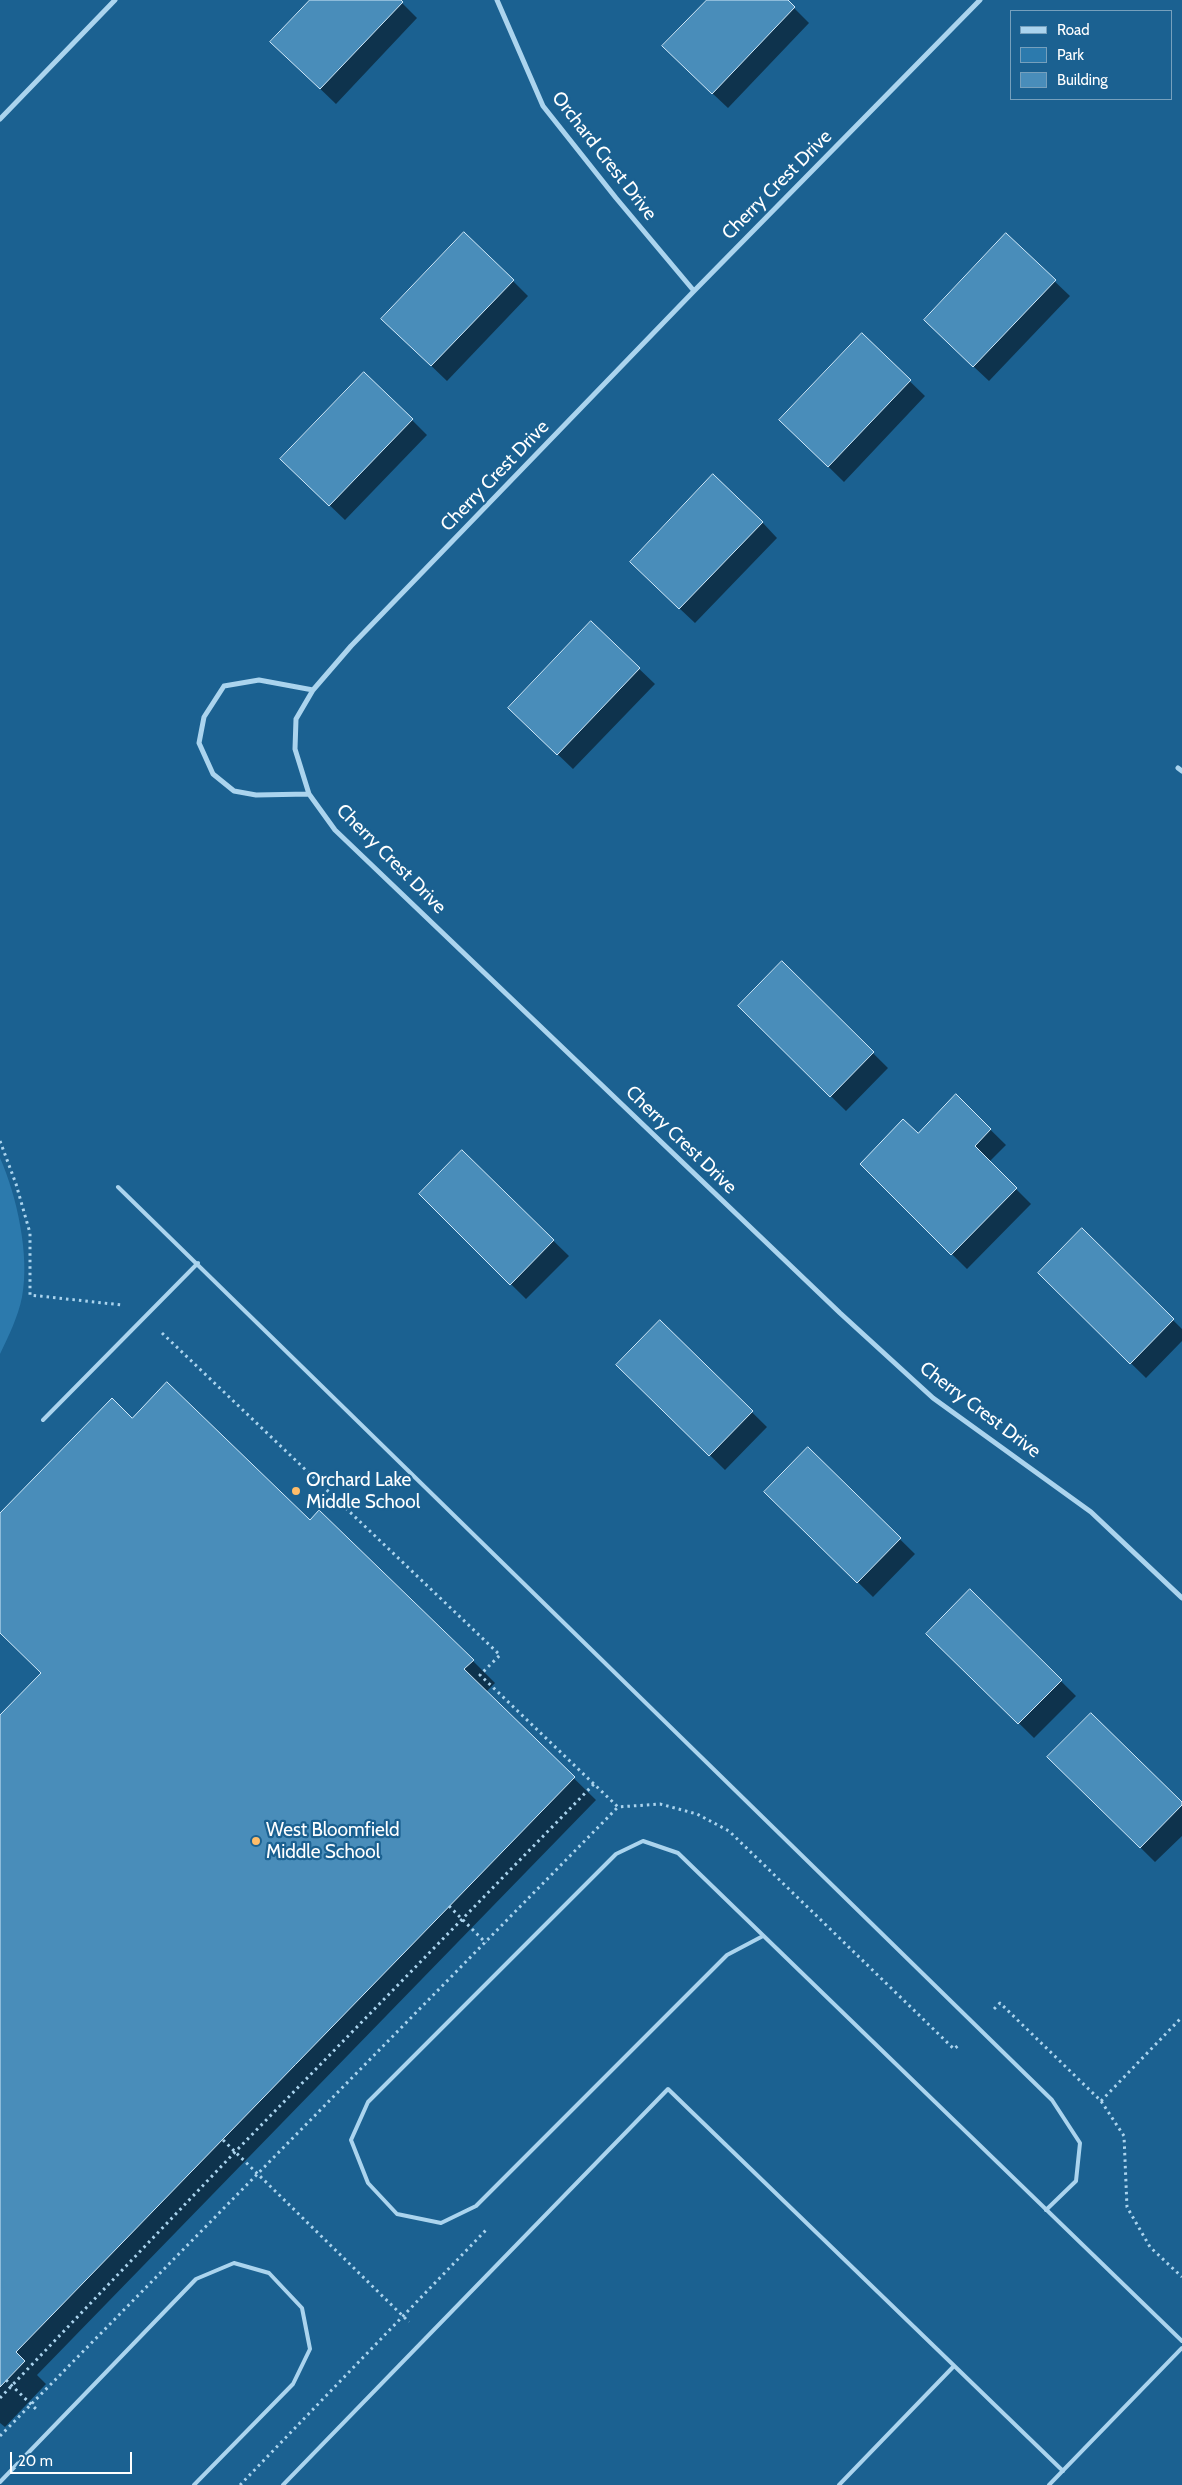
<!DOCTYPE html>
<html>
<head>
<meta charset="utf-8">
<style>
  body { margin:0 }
  #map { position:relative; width:1182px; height:2485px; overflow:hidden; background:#1b6191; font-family:Cabin,sans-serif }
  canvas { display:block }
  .legend { position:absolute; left:1010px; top:10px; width:162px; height:90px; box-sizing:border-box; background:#1b6191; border:1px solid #76a0bd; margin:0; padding:6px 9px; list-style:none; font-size:15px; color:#fff }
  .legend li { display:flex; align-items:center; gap:10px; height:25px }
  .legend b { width:25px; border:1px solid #76a0bd }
  .scale { position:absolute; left:10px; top:2452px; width:122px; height:22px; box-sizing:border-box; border:2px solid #fff; border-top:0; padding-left:6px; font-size:15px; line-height:18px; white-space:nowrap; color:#fff; -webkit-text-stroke:4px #1b6191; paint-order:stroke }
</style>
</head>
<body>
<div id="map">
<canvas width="1182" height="2485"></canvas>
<ul class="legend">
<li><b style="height:6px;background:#abd4ee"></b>Road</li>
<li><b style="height:14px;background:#2c7aad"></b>Park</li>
<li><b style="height:14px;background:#498dba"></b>Building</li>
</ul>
<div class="scale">20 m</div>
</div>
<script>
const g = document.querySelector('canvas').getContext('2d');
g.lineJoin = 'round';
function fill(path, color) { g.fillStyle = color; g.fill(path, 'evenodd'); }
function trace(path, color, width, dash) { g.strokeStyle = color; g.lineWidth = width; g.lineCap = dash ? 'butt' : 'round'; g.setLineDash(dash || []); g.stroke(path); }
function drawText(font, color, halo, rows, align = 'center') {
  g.font = font + ' Cabin,sans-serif'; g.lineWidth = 4.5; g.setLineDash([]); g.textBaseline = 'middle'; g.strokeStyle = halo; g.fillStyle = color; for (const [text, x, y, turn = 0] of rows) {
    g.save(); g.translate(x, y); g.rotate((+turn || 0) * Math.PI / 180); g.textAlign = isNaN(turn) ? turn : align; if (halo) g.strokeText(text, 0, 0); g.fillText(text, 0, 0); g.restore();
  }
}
const green = new Path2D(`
  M0 1158C17 1196 30 1256 22 1297 18 1317 9 1335 0 1354Z`);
const shadow = new Path2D(`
  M312 0H399L417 18 336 104 287 57Z
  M708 0H786L809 23 728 108 679 62Z
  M1006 235 1070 296 989 381 940 335Z
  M513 281 528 296 447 381 398 334Z
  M862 335 925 396 844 482 796 435Z
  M412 420 427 435 345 520 297 474Z
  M762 522 777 538 695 623 646 577Z
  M591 623 655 684 573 769 525 723Z
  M782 963 888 1068 846 1111 739 1006Z
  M956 1096 1006 1145 989 1162 1031 1204 967 1269 861 1164 918 1135Z
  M462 1152 569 1256 526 1299 420 1194Z
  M1082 1230 1182 1329V1341L1146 1378 1039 1273Z
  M660 1322 767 1427 725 1470 618 1365Z
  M132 1420 310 1522 473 1661 495 1683 486 1692 596 1800 37 2375 46 2384 5 2427 0 2423V1717L43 1673 0 1631V1515Z
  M808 1449 915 1554 873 1597 766 1492Z
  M970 1591 1076 1696 1034 1738 928 1634Z
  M1049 1757 1182 1804V1836L1155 1862Z`);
const building = new Path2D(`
  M310 0H401L403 2 320 89 270 42Z
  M707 0H788L795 7 712 94 662 46Z
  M464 232 514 280 431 366 381 319Z
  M1006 233 1056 280 973 367 924 320Z
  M862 333 911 380 828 467 779 420Z
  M364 372 413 419 329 506 280 459Z
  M713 474 763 522 679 609 630 562Z
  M591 621 640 668 557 755 508 708Z
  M782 961 874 1052 830 1097 738 1006Z
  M956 1094 991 1129 975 1146 1017 1188 951 1255 860 1164 903 1119 918 1133Z
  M462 1150 554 1240 510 1285 419 1194Z
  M1082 1228 1174 1319 1130 1364 1038 1273Z
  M660 1320 753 1411 709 1456 616 1365Z
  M167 1382 310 1520 319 1510 474 1660 464 1669 575 1777 16 2352 25 2361 0 2387V1715L41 1673 0 1633V1513L112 1398 132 1418Z
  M808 1447 901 1538 857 1583 764 1492Z
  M970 1589 1062 1680 1018 1724 926 1634Z
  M1091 1713 1182 1802V1805L1140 1848 1047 1757Z`);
const path = new Path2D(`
  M0 1141 16 1184 30 1233V1295L122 1305
  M162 1333 500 1655 480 1675 618 1807 660 1804 697 1814 729 1831 954 2049 960 2044
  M449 1906 486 1943
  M994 2009 1000 2003 1101 2101 1124 2136 1127 2207 1150 2247 1182 2277
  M1101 2101 1182 2017
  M223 2140 409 2322
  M6 2380 36 2409
  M0 2398 235 2152 594 1784
  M0 2436 618 1807
  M240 2485 487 2229`);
const lane = new Path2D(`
  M118 1187 1052 2100 1080 2143 1076 2181 1046 2210
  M43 1420 198 1263
  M763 1936 727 1955 476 2206 441 2223 397 2214 368 2183 351 2140 368 2102 616 1854 643 1841 678 1853 1182 2341
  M0 2482 196 2279 234 2263 269 2273 302 2308 310 2349 293 2384 194 2485
  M283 2485 668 2089 1063 2471
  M839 2485 954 2366
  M1049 2485 1182 2348`);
const street = new Path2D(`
  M497 0 543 106 616 198 694 291
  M980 0 694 291 351 646 313 690 296 719 295 749 309 794 335 830 840 1313 933 1398 1091 1512 1182 1598
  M0 119 115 0
  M1178 768 1182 771
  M309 794 256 795 234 791 213 774 199 743 204 717 224 686 259 680 313 690`);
const markers = [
  [296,1491,5,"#ffbd69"],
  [256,1841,5,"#ffbd69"]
];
const streetNames = [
  ["Orchard Crest Drive",604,156,52],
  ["Cherry Crest Drive",777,185,-45],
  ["Cherry Crest Drive",495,476,-46],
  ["Cherry Crest Drive",391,859,45],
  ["Cherry Crest Drive",681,1140,44],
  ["Cherry Crest Drive",980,1410,37]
];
const poiNames = [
  ["Orchard Lake",306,1480],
  ["Middle School",306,1502],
  ["West Bloomfield",266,1830],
  ["Middle School",266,1852]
];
fill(green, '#2c7aad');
fill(shadow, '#0007');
fill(building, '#498dba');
trace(building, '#d2eafa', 1);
trace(path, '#abd4ee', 3, [2.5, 4]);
trace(lane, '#abd4ee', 4);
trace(street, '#abd4ee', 5);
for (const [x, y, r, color] of markers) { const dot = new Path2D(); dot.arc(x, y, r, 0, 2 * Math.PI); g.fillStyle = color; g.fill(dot); trace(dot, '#1b6191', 2); }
drawText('19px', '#fff', '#1b6191', streetNames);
drawText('19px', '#fff', '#1b6191', poiNames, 'left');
</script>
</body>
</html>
